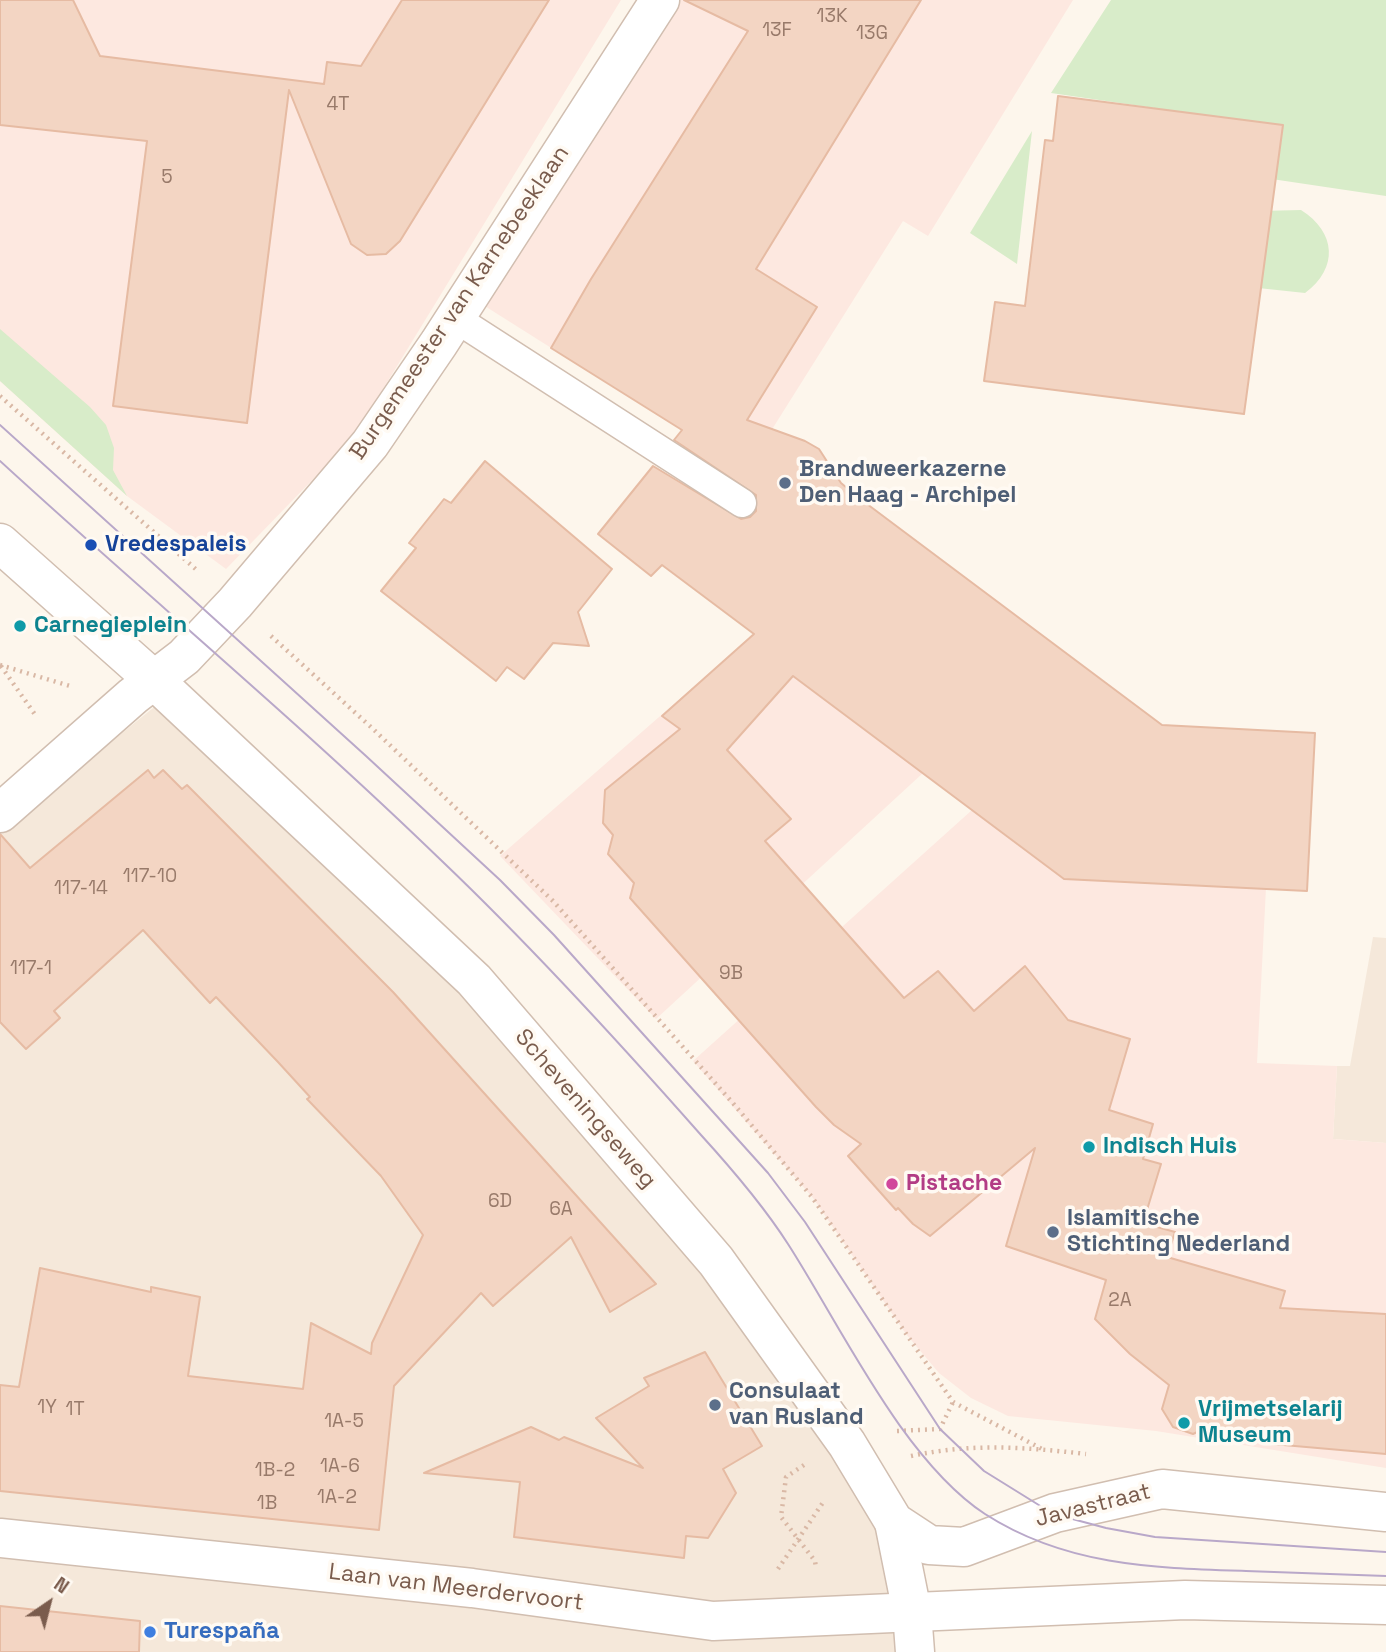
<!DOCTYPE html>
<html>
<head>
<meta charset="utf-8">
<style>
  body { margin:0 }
  #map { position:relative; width:1386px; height:1652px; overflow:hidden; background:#fdf6ec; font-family:"Space Grotesk",sans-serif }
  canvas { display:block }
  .north { position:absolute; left:14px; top:1568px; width:70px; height:70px; -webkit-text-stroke:5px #fffaf3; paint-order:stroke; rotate:35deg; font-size:19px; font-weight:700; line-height:28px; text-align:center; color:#7a5c4d }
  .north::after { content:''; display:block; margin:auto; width:24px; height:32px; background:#7a5c4d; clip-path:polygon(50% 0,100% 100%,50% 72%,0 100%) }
</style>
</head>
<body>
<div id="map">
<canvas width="1386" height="1652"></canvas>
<div class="north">N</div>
</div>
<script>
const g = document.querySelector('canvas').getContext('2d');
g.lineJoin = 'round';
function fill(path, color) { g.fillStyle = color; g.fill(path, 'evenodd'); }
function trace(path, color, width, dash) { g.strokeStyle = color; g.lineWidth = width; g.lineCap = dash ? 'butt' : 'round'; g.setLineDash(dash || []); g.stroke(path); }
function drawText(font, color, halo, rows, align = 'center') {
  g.font = font + ' "Space Grotesk",sans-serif'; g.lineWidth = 7; g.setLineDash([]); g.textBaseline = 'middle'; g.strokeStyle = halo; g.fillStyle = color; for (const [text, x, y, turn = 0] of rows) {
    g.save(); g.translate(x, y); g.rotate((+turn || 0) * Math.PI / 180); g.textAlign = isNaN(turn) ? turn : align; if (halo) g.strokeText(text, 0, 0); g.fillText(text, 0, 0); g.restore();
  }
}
const residential = new Path2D(`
  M174 691 728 1262 893 1534 915 1652H0V832Z
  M1373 937 1386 938V1143L1333 1139 1337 1066H1350Z`);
const commercial = new Path2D(`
  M0 0H621L353 438 226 569 127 496 0 381Z
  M670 0H1073L928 236 903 221 754 458 716 452 480 303Z
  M754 634 923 773 656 1019 500 856Z
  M972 810 1266 888 1257 1063 1337 1066 1333 1139 1386 1143V1468L1156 1431 1008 1416 971 1398 939 1373 906 1334 813 1198 693 1061Z`);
const green = new Path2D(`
  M1111 0H1386V196L1265 178 1272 125 1051 93Z
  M1032 131 1017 264 970 233Z
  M1301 210C1336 232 1339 268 1305 293L1249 287 1260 211Z
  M0 329 90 407 106 425 114 448 113 470 127 496 0 381Z`);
const building = new Path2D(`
  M0 0H73L100 56 324 84 327 62 361 66 402 0H549L400 241 386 254 367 255 351 244 289 90 247 423 113 406 147 141 0 125Z
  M684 0H921L756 269 817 307 747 420 805 441 819 449 841 483 859 498 1162 725 1315 733 1307 891 1064 879 793 676 727 750 791 819 765 841 904 998 938 971 974 1011 1025 966 1068 1020 1130 1039 1109 1110 1153 1124 1143 1159 1161 1164 1143 1223 1175 1232 1167 1257 1285 1291 1280 1308 1386 1314V1454L1272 1444 1212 1425 1193 1434 1173 1427 1162 1409 1169 1385 1130 1354 1095 1319 1106 1280 1006 1246 1035 1148 930 1236 913 1224 898 1208 896 1210 848 1156 861 1144 834 1125 816 1107 630 898 634 883 608 854 613 835 603 823 605 790 680 729 662 716 754 634 662 565 651 576 598 534 653 466 741 519 750 517 756 511V495L674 440 682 430 551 348 591 279 748 31Z
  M1058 96 1283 125 1244 414 984 381 995 302 1025 306 1045 140 1053 141Z
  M485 461 612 569 578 612 589 646 553 643 524 679 507 667 496 681 381 591 416 548 409 543 444 499 451 503Z
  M148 770 154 778 163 770 182 789 187 785 393 992 656 1284 610 1312 571 1237 493 1306 481 1293 394 1386 379 1530 0 1491V1385L19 1387 40 1268 151 1292V1287L200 1297 188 1376 303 1389 311 1323 371 1354 372 1343 423 1235 381 1176 307 1099 310 1097 278 1062 216 997 210 1003 143 930 54 1011 60 1018 26 1049 0 1022V834L30 868Z
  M705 1352 762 1446 723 1469 736 1493 708 1538 686 1536 684 1558 514 1537 520 1482 424 1473 531 1427 559 1440 564 1437 643 1468 596 1418 649 1386 644 1378Z
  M0 1606 140 1621 139 1652H0Z`);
const path = new Path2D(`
  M0 396 199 572
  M271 636 372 728 553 901 732 1102 812 1197 953 1402 1042 1449
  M0 665 70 686
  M1 666 36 716
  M897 1431 940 1429 953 1402
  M911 1456C972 1443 1024 1447 1086 1454
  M804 1465 786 1477 781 1517 815 1561 816 1568
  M778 1569 824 1501`);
const service = new Path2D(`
  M455 318 742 503`);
const minor = new Path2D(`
  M0 813 133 696 184 657 235 603 370 444 439 343 660 0
  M894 1522 912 1612 915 1652`);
const tertiary = new Path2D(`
  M0 543 154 680 474 980 716 1261 847 1444 894 1522 929 1545 964 1547 1055 1513 1162 1489 1386 1512
  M0 1538 472 1588 713 1621 1185 1600 1386 1605`);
const tram = new Path2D(`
  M0 425 366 756 500 880 554 935 768 1173 805 1222 940 1429 984 1471 1042 1507 1065 1517 1106 1528 1155 1537 1386 1552
  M0 461C147 596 301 724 444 863 534 949 618 1041 701 1135 732 1169 763 1205 788 1244 842 1328 903 1460 985 1514 1066 1566 1153 1568 1246 1571 1293 1573 1339 1574 1386 1576`);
const markers = [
  [785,483,7,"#5c6f8a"],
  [91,545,7,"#1a4fb4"],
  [20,626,7,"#0f9aa8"],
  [1089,1147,7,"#0f9aa8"],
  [892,1184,7,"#d1479c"],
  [1053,1232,7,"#5c6f8a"],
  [715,1405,7,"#5c6f8a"],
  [1184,1423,7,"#0f9aa8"],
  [150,1632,7,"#3f7fe0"]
];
const numberNames = [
  ["13K",832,17],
  ["13F",777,31],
  ["13G",872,34],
  ["4T",338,105],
  ["5",167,178],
  ["117-10",150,877],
  ["117-14",81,889],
  ["117-1",31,969],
  ["9B",731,974],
  ["6D",500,1202],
  ["6A",561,1210],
  ["2A",1120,1301],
  ["1Y",47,1408],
  ["1T",75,1410],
  ["1A-5",344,1422],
  ["1A-6",340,1467],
  ["1B-2",275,1471],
  ["1A-2",337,1498],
  ["1B",267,1504]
];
const streetNames = [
  ["Burgemeester van Karnebeeklaan",460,303,-56],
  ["Scheveningseweg",585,1109,49],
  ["Javastraat",1093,1506,-14],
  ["Laan van Meerdervoort",456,1588,7]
];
const serviceNames = [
  ["Brandweerkazerne",799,470],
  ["Den Haag - Archipel",799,496],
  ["Islamitische",1067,1219],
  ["Stichting Nederland",1067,1245],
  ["Consulaat",729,1392],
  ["van Rusland",729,1418]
];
const transitNames = [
  ["Vredespaleis",105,545]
];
const cultureNames = [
  ["Carnegieplein",34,626],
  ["Indisch Huis",1103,1147],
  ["Vrijmetselarij",1198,1410],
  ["Museum",1198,1436]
];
const hotelNames = [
  ["Pistache",906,1184]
];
const shopNames = [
  ["Turespaña",164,1632]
];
fill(residential, '#f5e8da');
fill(commercial, '#fde8e0');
fill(green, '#d8ecc9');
fill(building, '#f3d5c3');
trace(building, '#e6bba3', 2);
trace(service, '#d1beb0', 31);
trace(minor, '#d1beb0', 41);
trace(tertiary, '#d1beb0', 41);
trace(path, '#d9b8a5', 4.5, [2, 5]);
trace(service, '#fff', 28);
trace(minor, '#fff', 38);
trace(tertiary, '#fff', 38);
trace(tram, '#b9a8c9', 2);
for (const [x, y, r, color] of markers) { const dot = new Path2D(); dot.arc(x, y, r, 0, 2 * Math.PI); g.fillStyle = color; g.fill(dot); trace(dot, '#fffaf3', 2.5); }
drawText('19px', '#987a6a', null, numberNames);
drawText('23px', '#7a5c4d', '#fffaf3', streetNames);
drawText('bold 23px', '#4e5e75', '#fffaf3', serviceNames, 'left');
drawText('bold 23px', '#164399', '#fffaf3', transitNames, 'left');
drawText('bold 23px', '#0d838f', '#fffaf3', cultureNames, 'left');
drawText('bold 23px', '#b23c85', '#fffaf3', hotelNames, 'left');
drawText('bold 23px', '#366cbe', '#fffaf3', shopNames, 'left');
</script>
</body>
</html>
